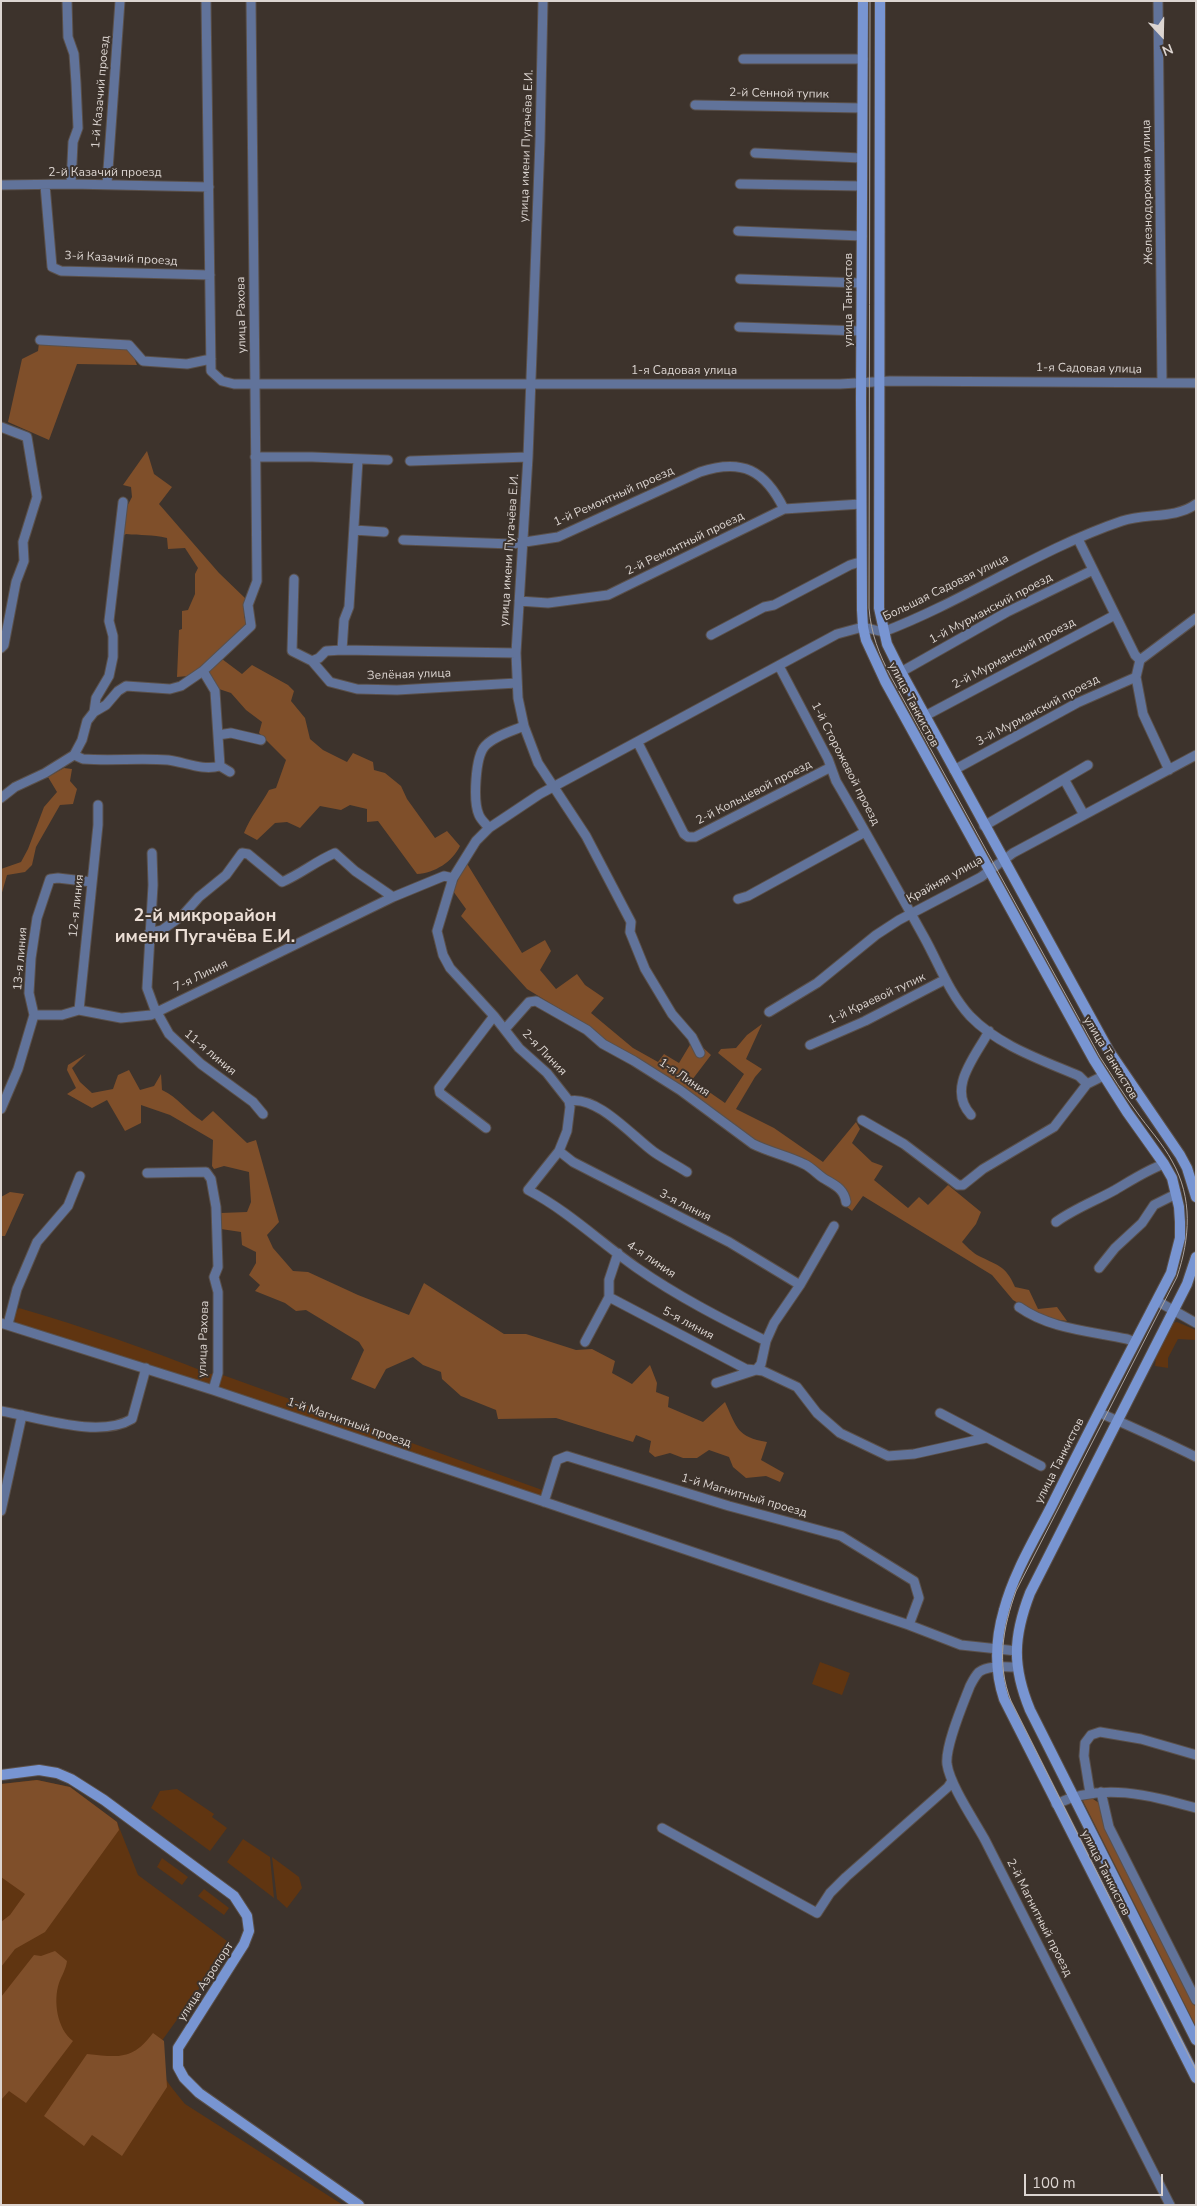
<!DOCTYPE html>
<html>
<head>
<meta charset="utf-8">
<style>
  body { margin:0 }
  #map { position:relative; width:1197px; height:2206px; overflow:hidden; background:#3d332c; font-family:"Nunito Sans",sans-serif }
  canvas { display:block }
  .frame { position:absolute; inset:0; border:2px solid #dcd5d1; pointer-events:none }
  .north { position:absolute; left:1137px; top:10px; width:50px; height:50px; -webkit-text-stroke:4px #3d332c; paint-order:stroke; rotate:159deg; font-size:14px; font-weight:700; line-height:20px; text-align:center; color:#dcd5d1 }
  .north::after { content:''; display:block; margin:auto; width:18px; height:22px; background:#dcd5d1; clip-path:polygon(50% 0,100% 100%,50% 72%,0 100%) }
  .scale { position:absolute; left:1024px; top:2174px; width:139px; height:22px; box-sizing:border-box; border:2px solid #dcd5d1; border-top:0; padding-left:6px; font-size:15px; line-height:18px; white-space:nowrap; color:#dcd5d1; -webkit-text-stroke:4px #3d332c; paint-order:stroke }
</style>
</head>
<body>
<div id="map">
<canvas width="1197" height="2206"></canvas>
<div class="frame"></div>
<div class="north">N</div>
<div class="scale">100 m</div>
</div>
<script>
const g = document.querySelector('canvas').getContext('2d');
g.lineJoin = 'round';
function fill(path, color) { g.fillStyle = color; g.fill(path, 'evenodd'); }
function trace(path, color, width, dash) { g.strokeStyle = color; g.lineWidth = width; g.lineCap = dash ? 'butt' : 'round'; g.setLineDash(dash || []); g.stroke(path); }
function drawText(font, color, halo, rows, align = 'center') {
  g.font = font + ' "Nunito Sans",sans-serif'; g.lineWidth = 4; g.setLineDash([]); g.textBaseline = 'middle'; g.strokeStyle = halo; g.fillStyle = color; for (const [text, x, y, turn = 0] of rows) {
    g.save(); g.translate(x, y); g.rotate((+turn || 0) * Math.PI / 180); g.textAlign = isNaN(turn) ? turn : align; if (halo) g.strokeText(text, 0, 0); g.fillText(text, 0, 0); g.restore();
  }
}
const green = new Path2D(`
  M19 1308C84 1327 148 1349 210 1374L216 1373 210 1386 16 1323 13 1315Z
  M1177 1322 1196 1330V1340L1178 1339 1168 1358V1368L1155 1366 1156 1357 1173 1323Z
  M220 1374 545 1491 540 1497 217 1388Z
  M820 1662 850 1673 842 1695 812 1684Z
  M37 1780 70 1787 117 1822 138 1875 231 1944 161 2042C157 2074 166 2080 185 2104L343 2205H1V1784Z
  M177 1789 214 1814 212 1817 227 1828 210 1851 151 1808 160 1791Z
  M243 1839 270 1857 274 1898 227 1862Z
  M272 1857 299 1877 302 1888 287 1908 277 1899Z
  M162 1858 188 1877 182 1885 157 1867Z
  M204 1889 229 1908 224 1915 198 1896Z`);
const forest = new Path2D(`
  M39 343 125 347 132 353 137 365 77 364 49 440 8 422 22 359 38 351Z
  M147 451 154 474 172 487 159 504 219 573 246 599 244 617 251 629 222 659 242 674 252 665 288 685 294 691 291 701 305 718 310 739 323 750 347 762 353 753 373 762 374 770 385 773 401 786 407 799 435 838 447 831 460 846C452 862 435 873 417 874L378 821 367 822V809L350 805 341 810 320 806 300 828 287 822 275 823 257 840 244 833C250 817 261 805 269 790L276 788 286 760 259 733 262 722 246 710 231 693 216 688 210 674 177 677 179 630 182 629V611L188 610 195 594V574L198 568 185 548 168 549 167 538C151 534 142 536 126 534L123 536V514L132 497 131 487 123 485Z
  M64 768 72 769 70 781 77 789 73 804 60 805 36 847 32 865 25 872 7 875 1 896V869L21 862 28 849 44 807 57 792 48 777Z
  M466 862 522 953 545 940 551 951 540 970 556 989 577 974 585 985 604 998 591 1013 633 1048 658 1062 664 1054 679 1063 691 1043 696 1041 711 1055 692 1080 725 1103 744 1074 718 1053 721 1049 736 1048 747 1035 762 1024 746 1059 762 1069 755 1077 736 1109 774 1128 823 1162 856 1122 860 1129 852 1143 872 1162 883 1166 874 1180 908 1208 919 1197 928 1205 948 1185 981 1212 976 1224 962 1242C966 1246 972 1252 977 1255 996 1265 1006 1265 1015 1287L1029 1290 1038 1309 1057 1307 1067 1321 1052 1319 1035 1313 1013 1300 992 1275 863 1196 852 1211 847 1207C851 1197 847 1192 840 1184L755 1141 738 1127 684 1089 604 1042 586 1025 527 989 461 916 466 909 453 891Z
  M86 1054 72 1068 80 1082 92 1093 113 1089 118 1075 129 1070 140 1090 154 1086 161 1074 162 1090C178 1097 187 1112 202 1121L213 1111 247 1143 256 1140 279 1222 267 1235 273 1248 293 1271 308 1272 358 1295 409 1315 424 1283 504 1334H526L576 1350 592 1349 615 1361 612 1373 632 1384 650 1365 657 1383 656 1392 669 1397 668 1407 703 1422 725 1402C737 1428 737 1437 767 1442L761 1460 784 1473 780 1482 766 1476 746 1478 733 1467 729 1457 709 1450 697 1458H683L670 1453 655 1457 649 1452 651 1441 636 1435 633 1442 556 1418 498 1419 496 1410 461 1396 442 1379 441 1372 423 1365 413 1357 386 1369 375 1389 351 1379 364 1350 359 1342 306 1310 296 1311 285 1303 255 1291 260 1285 249 1275 256 1263V1252L242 1245 241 1232 221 1229V1213L247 1212 251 1202 249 1172 224 1166 214 1169 212 1166 213 1140 170 1115 141 1105V1123L125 1131 107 1100 92 1108 67 1094 76 1088 67 1070 68 1065Z
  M10 1192 24 1194 5 1236H1V1197Z
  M37 1780 70 1787 117 1822 119 1830 45 1932 15 1949 1 1967V1922L10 1915 25 1894 1 1877V1784Z
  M1085 1797H1090L1099 1803 1106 1829 1115 1849 1196 2008V2027L1083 1801Z
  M55 1951 67 1961C66 1969 62 1975 59 1983 53 2001 57 2029 73 2041L26 2103 9 2091 1 2100V1997L34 1955 41 1956Z
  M153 2033 164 2041 167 2087 122 2156 92 2135 84 2146 44 2116 87 2054C118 2057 132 2061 153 2033Z`);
const street = new Path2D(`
  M67 1 68 37 74 54 76 83 78 128 73 142 71 184
  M206 1 211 371 222 381 234 384H840L890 381 1196 383
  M543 1 540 141 528 457 516 653 518 698 524 726 538 763 586 836 631 922 630 932 645 969 672 1014 692 1037 700 1053
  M1158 1 1162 383
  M743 59H863
  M695 105 862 108
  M755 153 861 158
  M107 184 120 1
  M740 184 862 186
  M1 185 71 184 209 187
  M45 185 52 267 61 271 210 275
  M738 231 862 236
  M740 279 861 283
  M739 327 861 331
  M40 340 129 345 143 361 187 364 211 359
  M1 427 27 437 37 497 23 542 24 561 16 582 4 645 1 648
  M255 457H312L388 460
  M410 461 528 457
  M354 530 384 532
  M1078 539 1135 655 1140 660 1136 677 1143 714 1169 770
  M403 540 512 544 558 537 700 472C742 458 765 470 784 509
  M294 579 292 651 312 661 319 658 326 651 342 650 516 653
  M519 601 548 603 608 595 784 509 861 504
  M711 635 764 607 774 605 850 565 860 562
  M342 650 344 620 349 607 358 460
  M1140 660 1196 618
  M312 661 330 682 357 689 397 690 517 683
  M779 666 828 759 836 781C866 832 895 885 924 937 939 964 949 993 970 1016 999 1046 1042 1060 1079 1076L1087 1084
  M203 671 215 691 220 766
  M901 672 1007 612 1093 570
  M94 712 106 705 118 691 126 686 170 689 181 686 203 671 251 626 248 605 257 581 251 1
  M925 716 1115 615
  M218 735 231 733 261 740
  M638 743 684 834 688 837H695L831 767
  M74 755 83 759C111 761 139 758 168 760 185 762 202 771 220 766L230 772
  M954 770 1077 703 1136 677
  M1064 779 1084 815
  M1 798 15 787 45 773 74 755 82 740 87 721 94 712 96 698 109 676 113 657V636L109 621 123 502
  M984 826 1088 765
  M489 828C486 824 481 820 479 815 473 802 475 757 485 746 494 736 512 731 524 726
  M152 853 153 885 147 988 154 1007 169 1034 201 1064 253 1102 263 1114
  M738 899 748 896 865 832
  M149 933 162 930 183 915 199 897 226 875 242 853 248 854 282 882C301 874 316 861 335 853L355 871 393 897
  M79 1010 98 825V805
  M769 1012 817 983 876 935 899 920 981 877 1013 853 1196 755
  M34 1015H62L79 1010 121 1018 151 1015 393 897 444 876 453 878
  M505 1029 529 1002 536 1001 587 1030 603 1044 634 1061 680 1090 753 1144C769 1152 788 1156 804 1164 811 1167 817 1174 823 1178 834 1185 844 1188 846 1202
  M810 1045 865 1021 944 980
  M569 1101C597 1095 632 1136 654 1152 664 1159 676 1165 687 1172
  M1 1109 18 1069 34 1015 29 993 31 958 37 918 50 879 58 878 92 882
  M971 1115C946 1088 976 1056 989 1031
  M862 1120 904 1144 958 1185H963L983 1169 1054 1127 1087 1084 1103 1076
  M486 1128 440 1093 439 1088 494 1016
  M559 1151 573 1162 729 1242 800 1285
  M147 1173 206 1172 211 1179 216 1207 218 1267 214 1277 218 1292V1373L213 1390
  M1056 1222C1074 1209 1095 1201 1115 1190 1132 1180 1147 1170 1164 1164
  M1099 1268 1115 1248 1142 1223 1154 1205 1176 1194
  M609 1297 746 1369 756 1370 761 1364 766 1341 774 1323 800 1285 834 1226
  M1157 1301 1196 1323
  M1019 1307C1050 1329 1090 1331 1127 1339L1135 1342
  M1 1323 213 1390 909 1625 961 1645 1017 1651
  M8 1324 17 1289 37 1242 68 1206 80 1176
  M766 1341C722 1319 677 1296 637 1268 600 1242 568 1211 528 1190L559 1151 567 1131 570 1107 569 1101 547 1073 519 1048 494 1016 450 968 443 955 437 931 453 878 476 841 489 828 540 794 837 634 863 627 883 632C965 601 1039 549 1122 521 1145 513 1176 519 1196 504
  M585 1342 609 1297V1280L618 1253
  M716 1383 756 1370 763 1371 797 1387 817 1413 840 1433 888 1456 914 1454 986 1438
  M1 1411C38 1417 99 1439 132 1419L146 1368
  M940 1413 1041 1466
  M1100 1413C1132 1427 1164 1441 1196 1457
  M544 1502 557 1460 567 1456 729 1506 841 1536 914 1581 919 1598 909 1625
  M1 1511 22 1415
  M1016 1667C1006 1667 988 1665 979 1672 976 1675 972 1682 970 1686 963 1704 945 1746 947 1764 950 1785 974 1820 985 1840L1170 2205
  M1101 1792 1109 1827 1196 2000
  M1090 1793 1084 1756 1085 1743 1091 1735 1100 1732 1141 1739 1196 1755
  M1056 1804C1102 1782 1149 1795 1196 1808
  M662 1828 817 1913 830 1893 846 1877 948 1787 952 1781`);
const secondary = new Path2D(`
  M863 1 861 400 862 610 863 627 866 640 885 681 1094 1060 1127 1112 1164 1164 1172 1178 1179 1207 1180 1222V1238L1171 1273C1131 1350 1091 1426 1053 1503 1036 1537 1014 1572 1004 1610 995 1641 994 1669 1004 1699L1196 2078
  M880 1 879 608 887 644 901 672 1109 1051 1180 1155 1187 1168 1196 1197
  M1196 1257 1187 1284 1030 1593C1013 1637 1012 1666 1030 1710L1196 2040
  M1 1775 39 1770 57 1773 71 1779 104 1800 234 1896 247 1916 249 1931 244 1944 178 2048V2067L184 2078 199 2093 359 2205`);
const tram = new Path2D(`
  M870 1 869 608C871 634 879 654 891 677L1100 1057C1112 1075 1123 1094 1136 1111 1148 1128 1163 1144 1172 1161 1193 1198 1190 1238 1177 1277L1016 1591C1003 1628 996 1663 1011 1701L1196 2070`);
const streetNames = [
  ["1-й Казачий проезд",101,92,-85],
  ["2-й Сенной тупик",779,94,1],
  ["улица имени Пугачёва Е.И.",527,146,-88],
  ["2-й Казачий проезд",105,173],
  ["Железнодорожная улица",1148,192,-91],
  ["3-й Казачий проезд",121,259,3],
  ["улица Танкистов",849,300,-90],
  ["улица Рахова",242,315,-91],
  ["1-я Садовая улица",1089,369,1],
  ["1-я Садовая улица",684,371],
  ["1-й Ремонтный проезд",614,497,-24],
  ["2-й Ремонтный проезд",685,544,-26],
  ["улица имени Пугачёва Е.И.",510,550,-86],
  ["Большая Садовая улица",946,588,-26],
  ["1-й Мурманский проезд",991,609,-28],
  ["2-й Мурманский проезд",1014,654,-28],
  ["Зелёная улица",409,675,-2],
  ["улица Танкистов",913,705,62],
  ["3-й Мурманский проезд",1038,711,-28],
  ["1-й Сторожевой проезд",845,764,63],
  ["2-й Кольцевой проезд",754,793,-27],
  ["Крайняя улица",945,880,-29],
  ["12-я линия",77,906,-84],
  ["13-я линия",21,959,-85],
  ["7-я Линия",201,976,-26],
  ["1-й Краевой тупик",877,999,-25],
  ["11-я линия",210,1053,40],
  ["2-я Линия",544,1053,46],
  ["улица Танкистов",1110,1058,59],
  ["1-я Линия",684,1078,34],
  ["3-я линия",685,1206,27],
  ["4-я линия",651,1260,34],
  ["5-я линия",688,1324,28],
  ["улица Рахова",204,1339,-88],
  ["1-й Магнитный проезд",349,1423,19],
  ["улица Танкистов",1060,1461,-63],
  ["1-й Магнитный проезд",744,1496,16],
  ["улица Танкистов",1105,1873,63],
  ["2-й Магнитный проезд",1039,1918,63],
  ["улица Аэропорт",206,1982,-57]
];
const districtNames = [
  ["2-й микрорайон",205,917],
  ["имени Пугачёва Е.И.",205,938]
];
fill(green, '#603511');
fill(forest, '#7f4f2a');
trace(street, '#5a504a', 11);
trace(secondary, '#5a504a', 12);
trace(street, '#61739a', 9);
trace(secondary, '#7895d2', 10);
trace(tram, '#aba39e', 1);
drawText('12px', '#dcd5d1', '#3d332c', streetNames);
drawText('bold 18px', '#ecdfd6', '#3d332c', districtNames);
</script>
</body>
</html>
